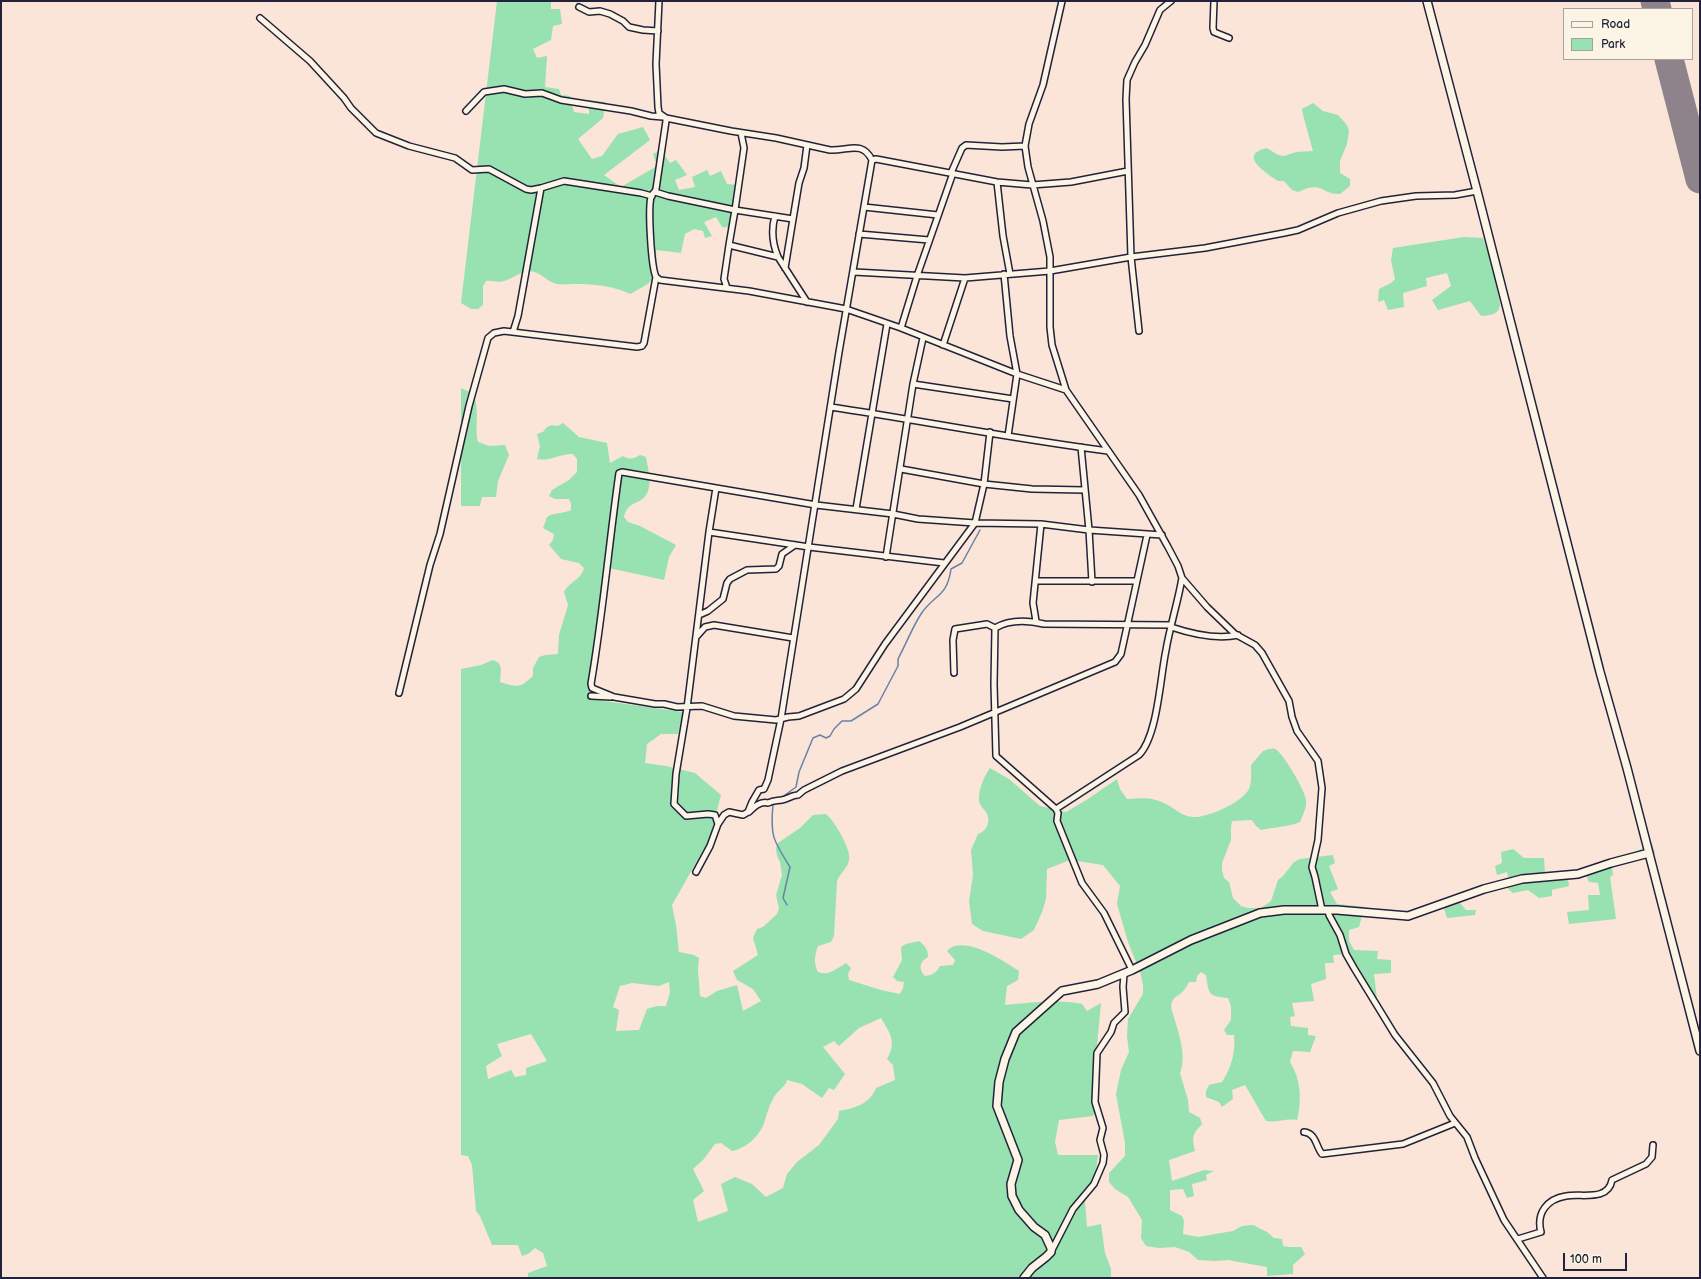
<!DOCTYPE html>
<html>
<head>
<meta charset="utf-8">
<style>
  body { margin:0 }
  #map { position:relative; width:1701px; height:1279px; overflow:hidden; background:#fbe4d8; font-family:"Balsamiq Sans",sans-serif }
  canvas { display:block }
  .frame { position:absolute; inset:0; border:2px solid #22223b; pointer-events:none }
  .legend { position:absolute; left:1563px; top:8px; width:130px; height:52px; box-sizing:border-box; background:#fcf5e5; border:1px solid #a5a1a1; margin:0; padding:5px 7px; list-style:none; font-size:12px; color:#22223b }
  .legend li { display:flex; align-items:center; gap:8px; height:20px }
  .legend b { width:20px; border:1px solid #a5a1a1 }
  .scale { position:absolute; left:1563px; top:1253px; width:64px; height:18px; box-sizing:border-box; border:2px solid #22223b; border-top:0; padding-left:5px; font-size:12px; line-height:14px; white-space:nowrap; color:#22223b; -webkit-text-stroke:3px #fcf5e5; paint-order:stroke }
</style>
</head>
<body>
<div id="map">
<canvas width="1701" height="1279"></canvas>
<div class="frame"></div>
<ul class="legend">
<li><b style="height:5px;background:#fcf5e5"></b>Road</li>
<li><b style="height:11px;background:#98e1b0"></b>Park</li>
</ul>
<div class="scale">100 m</div>
</div>
<script>
const g = document.querySelector('canvas').getContext('2d');
g.lineJoin = 'round';
function fill(path, color) { g.fillStyle = color; g.fill(path, 'evenodd'); }
function trace(path, color, width, dash) { g.strokeStyle = color; g.lineWidth = width; g.lineCap = dash ? 'butt' : 'round'; g.setLineDash(dash || []); g.stroke(path); }
const green = new Path2D(`
  M497 1H551V9H560L562 24 553 26 551 40 533 49 537 58 547 56 545 87 559 89 561 95 570 96 574 112 589 114V100L606 102 603 118 578 139 592 159 602 156 618 134 643 127 650 140 604 175 621 187 657 166 653 154 661 150 670 163 676 160 687 175 675 180 679 190 695 187 692 177 707 170 710 176 721 171 727 184 740 185 734 228 722 227 716 217 704 222 712 236 705 238 703 231 694 229 685 234 681 253 656 250C658 280 656 280 630 294 614 286 593 284 576 284 570 284 562 285 557 284 547 282 540 271 529 271 521 271 512 279 504 281 497 283 493 280 486 281L483 286V305L478 309H471L461 303Z
  M1313 103 1323 111 1338 115 1347 125 1349 131 1347 144 1340 161V173L1350 179V186L1340 194C1320 194 1323 180 1298 192L1292 190 1284 181H1278C1268 174 1236 155 1267 148L1278 155 1284 156 1296 152 1313 151 1303 115 1302 109Z
  M1464 237 1483 238 1491 261 1500 304C1499 315 1491 315 1481 316L1470 301 1438 310 1432 300 1451 286 1447 273 1426 278 1427 286 1403 293 1404 307 1388 310 1384 300 1378 302 1379 289 1391 283 1395 279 1391 260 1393 248Z
  M461 388C464 390 470 391 472 394 481 405 474 428 478 442L489 446 505 445 509 455 498 481 496 497H482L480 506H461Z
  M563 423 579 437 607 443 610 463 623 456C630 460 634 459 640 455L646 457C648 469 655 491 641 500 632 505 627 505 624 517L628 522 640 526 676 545 669 557 664 580 609 568 590 699 683 712 678 734H661L647 744 645 763 666 766 695 773 721 795 710 838 672 905 676 925 679 952 694 955 699 958 698 970 700 996 706 998 717 991 737 985 743 1011 761 1001 753 989 737 980 733 971 758 955 753 938 757 929 763 927 777 914 779 908 776 895 782 875 780 862 777 856 776 849 778 843 800 828 813 815 826 814C834 820 852 851 849 860 848 868 840 873 837 881L834 936 831 942 818 946C815 954 813 963 818 972 829 976 836 969 846 963L851 968 848 974 849 980 881 990 900 994 903 988 904 982 897 981 893 977 902 960 901 947 906 944 919 941C925 946 928 949 928 957 919 962 918 969 925 976 933 975 936 973 940 966L953 965 955 960 947 951C963 933 1005 962 1019 971L1018 980 1007 986 1005 1005C1030 1003 1056 999 1082 1004L1087 1011 1101 1003 1094 1077 1093 1106 1095 1112 1093 1116 1059 1120 1055 1142 1058 1155H1098L1096 1171 1085 1202 1087 1227 1101 1224 1105 1253 1111 1269V1278H528V1273L547 1266 543 1253 535 1248 528 1254 522 1256 518 1245H492L480 1216 476 1211 472 1165 468 1156 461 1155V669L481 665 493 660 499 663 501 669 500 682C517 687 519 689 533 676V668L539 657 545 655 558 654 559 635 568 605 564 592C570 581 581 580 584 568L579 563 561 559 549 545 553 540 554 534 543 528 547 517C554 512 563 514 571 510V504L569 499H555L549 496 552 490 569 480 577 472V459L573 454C561 453 549 462 537 459L540 446 537 434 543 432C547 426 550 424 558 426ZM669 982 670 992 666 1006H657L647 1009 639 1030 616 1031 619 1010 613 1007 620 986 632 983 659 986ZM881 1018C890 1033 897 1042 887 1059L893 1065 895 1080 876 1088C870 1104 855 1108 839 1111L838 1119 819 1145 797 1162 787 1174 783 1188 766 1197 752 1184 735 1177 721 1184 728 1211 698 1222 693 1200 704 1191 693 1169 703 1160 715 1144 721 1143 732 1151C745 1149 760 1136 764 1123 767 1114 770 1102 776 1094 780 1089 785 1087 787 1080L802 1084 822 1098 829 1088 834 1090 845 1074 823 1047 834 1041 839 1046 859 1028ZM531 1034 547 1061 526 1068V1075L515 1077 511 1070 488 1079 486 1066 502 1056 497 1044Z
  M1269 749C1271 749 1273 748 1275 749 1282 751 1306 792 1306 800 1307 807 1303 815 1300 822 1289 827 1273 827 1261 830L1256 826 1252 820 1232 821 1231 827V840L1222 863V870L1224 878 1229 882 1233 898 1241 906 1248 908H1261L1271 901 1278 880 1283 876 1294 862 1300 859 1333 855 1335 863 1329 866 1338 889 1330 892 1337 904 1365 907 1364 909 1405 913 1433 906 1509 880 1507 872 1497 875 1495 866 1502 863 1501 852 1513 849 1524 858H1544L1545 874 1574 872 1604 860 1624 857 1652 844 1655 853 1612 866 1613 875 1610 877 1616 919 1569 924 1567 912 1589 910 1588 895H1600L1598 883 1589 882 1586 874 1568 879 1569 886 1552 890V896L1539 898 1528 890 1513 893 1504 885 1460 899 1459 902 1466 910H1476L1475 915 1447 918 1443 905 1408 917 1362 916 1359 927 1349 930V941L1354 950 1378 951 1377 959 1391 960V973L1374 974 1377 999 1350 954 1333 955 1334 963H1325L1326 979 1311 984 1314 1001 1292 1003 1295 1016 1290 1017 1291 1026 1308 1028V1035L1316 1036 1310 1052 1293 1051 1290 1062C1301 1079 1302 1101 1297 1120 1286 1118 1276 1123 1266 1121L1245 1085 1232 1090 1233 1099 1222 1107 1219 1102 1206 1097V1091L1209 1085 1222 1082C1231 1068 1236 1052 1234 1035H1227L1224 1030 1231 1020V1006L1228 998C1208 996 1209 995 1206 975L1201 972 1197 976 1196 982H1189C1187 986 1184 991 1180 994 1174 998 1172 999 1171 1007 1176 1026 1188 1054 1180 1073L1188 1100 1189 1112 1200 1118 1202 1124C1192 1135 1192 1136 1195 1151L1169 1160 1172 1181 1204 1170 1214 1171 1206 1175 1207 1180 1192 1184 1194 1196 1187 1198 1183 1189 1170 1190V1210L1182 1216 1184 1221 1183 1234 1198 1237 1233 1231 1242 1226 1253 1225 1267 1232 1274 1238 1282 1239 1283 1246 1289 1247H1301L1305 1254 1293 1265V1274L1267 1276V1267L1228 1260 1217 1261 1198 1260 1189 1252 1175 1247 1159 1248 1146 1246 1141 1238 1142 1220 1128 1197 1115 1189 1109 1182V1173L1125 1156V1143L1116 1094 1121 1070 1129 1052 1127 1036 1128 1019 1143 994V985L1140 972 1128 942 1117 904 1120 886 1103 865 1070 860 1047 869 1046 899 1042 912 1034 930 1021 939 983 931 972 924 969 901 973 875 971 850 978 834C986 831 991 823 987 814 985 809 980 807 979 801 978 791 984 776 990 768L1009 779 1040 806 1066 812 1088 799 1117 779 1120 789 1127 799C1141 798 1153 797 1166 804 1174 808 1183 817 1193 817 1207 818 1242 803 1249 789 1252 782 1251 773 1251 765L1263 751Z`);
const stream = new Path2D(`
  M781 798 796 787 799 772 813 738 820 735 826 738 830 736 834 729 842 721H851L878 704 898 666V659C906 644 912 628 921 614 934 594 947 598 951 569L962 563 980 530
  M775 803 773 804C770 836 773 840 790 867L783 898 787 905`);
const runway = new Path2D(`
  M1655 1 1657 9
  M1669 59 1700 179`);
const street = new Path2D(`
  M1214 1 1213 28 1214 32 1229 38
  M579 7 589 12 600 11 610 14 623 21 629 27 643 30 658 31
  M260 18 310 61 344 98 351 108 376 133 409 146 455 158 472 170 489 169 526 189 531 190 541 188 564 181 641 193 652 196
  M466 111 484 92 504 89 525 94 542 93 561 100 631 111 651 116 663 117
  M666 118 731 131 776 138 830 150C848 151 862 140 872 160L839 352 781 719 768 780 764 789 759 790 752 802 748 812 743 815 729 812 724 815 718 824 710 846 696 872
  M872 160 876 159 997 182 1032 185 1071 182 1128 171
  M951 173 962 148 966 145 1002 147 1025 146
  M997 182 1003 236 1010 274
  M655 192 668 196 735 210 744 148 741 133
  M864 207 938 215
  M775 216C771 230 773 245 778 257
  M859 234 929 240
  M729 245 735 210 793 219 799 183 804 168 807 145
  M785 268 793 219
  M854 272 965 278 1050 271 1131 257 1205 248 1284 233 1298 230 1338 213 1381 201 1416 196 1455 195 1477 191
  M1004 274 1010 336 1017 374 1008 436
  M656 277 660 280 749 291 846 309 901 328 1017 374 1066 390
  M727 288 724 279 729 245 778 257 807 302
  M901 328 917 276 953 173
  M1139 331 1131 257 1126 99 1127 80 1135 62 1145 45 1160 10 1171 1
  M513 332 518 316 541 188
  M943 345 965 278
  M913 384 1013 399
  M831 407C923 421 1015 439 1108 451
  M990 432 984 484 975 523 885 644 856 689 844 699 799 716 788 717 776 720 734 716 702 706 677 707 664 704H655L614 697 592 688 591 684C603 614 609 543 619 473L622 472 816 505 893 514 918 519 975 523 1041 524 1089 530 1162 535
  M1081 447 1089 530 1092 582
  M901 469 984 484 1032 489 1084 490
  M716 488 709 532 687 708 676 774 674 804 686 816 708 814 715 815 718 824
  M856 509 887 324
  M709 532 809 547 944 563
  M886 557 913 384 923 338
  M1182 578 1207 607 1235 634 1255 645 1262 653 1289 701 1292 717 1297 731 1318 761 1322 788 1318 840 1312 867 1315 877 1322 910
  M1036 581H1137
  M699 615 708 611 723 599 727 583 730 579 747 570 776 569 779 566 782 554 795 545
  M1036 621 1033 603 1041 524
  M1171 627C1192 634 1216 640 1238 635
  M697 636 705 627 714 625 793 638
  M954 673 953 640 955 629 987 624 995 628
  M399 693 430 565 440 534 469 406 488 338 494 333 504 331 637 347 642 346 644 343 656 277C651 266 648 209 651 197 652 193 655 193 656 189L666 121V118L659 113 658 107 656 64 659 1
  M591 696 611 697
  M1056 809 1139 755C1158 735 1160 678 1166 650 1170 626 1178 602 1182 578L1178 566 1168 547 1139 495 1066 390 1052 345 1050 327V257L1043 221 1028 167 1025 146 1029 124 1043 85 1062 1
  M749 812C754 807 760 801 768 803 774 800 776 801 782 800 788 799 792 795 798 795L804 790 842 771 960 727 1115 662 1121 654 1147 535
  M1328 910 1329 915 1340 935 1346 954 1354 968 1395 1035 1433 1083 1450 1116 1467 1137 1475 1158 1504 1220 1543 1278
  M1132 970 1104 913 1082 883 1057 821 1058 813 1056 809 996 756 994 684 995 628C1010 619 1027 620 1044 624L1171 625
  M1304 1132C1316 1133 1316 1147 1322 1154L1403 1144 1455 1123
  M1518 1239 1541 1232C1536 1213 1547 1199 1566 1196 1581 1193 1608 1202 1612 1180L1646 1164 1652 1157 1653 1145
  M1051 1252 1073 1209 1094 1184 1103 1163 1104 1155 1100 1140 1103 1128 1095 1102 1097 1053 1111 1032 1114 1023 1125 1012 1123 987 1124 974`);
const secondary = new Path2D(`
  M1427 1 1477 191 1600 672 1627 768 1700 1051
  M1024 1278 1032 1268 1046 1257 1051 1252V1248L1045 1235 1034 1227 1019 1210 1012 1196 1011 1184 1018 1160 997 1106 999 1082 1005 1059 1016 1032 1062 991 1098 984 1132 970 1191 940 1260 913 1284 910H1337L1408 916 1484 889 1522 879 1578 874 1611 863 1649 853`);
fill(green, '#98e1b0');
trace(stream, '#6883a8', 1.5);
trace(runway, '#8e838a', 29);
trace(street, '#22223b', 8);
trace(secondary, '#22223b', 10);
trace(street, '#fcf5e5', 5);
trace(secondary, '#fcf5e5', 7);
</script>
</body>
</html>
